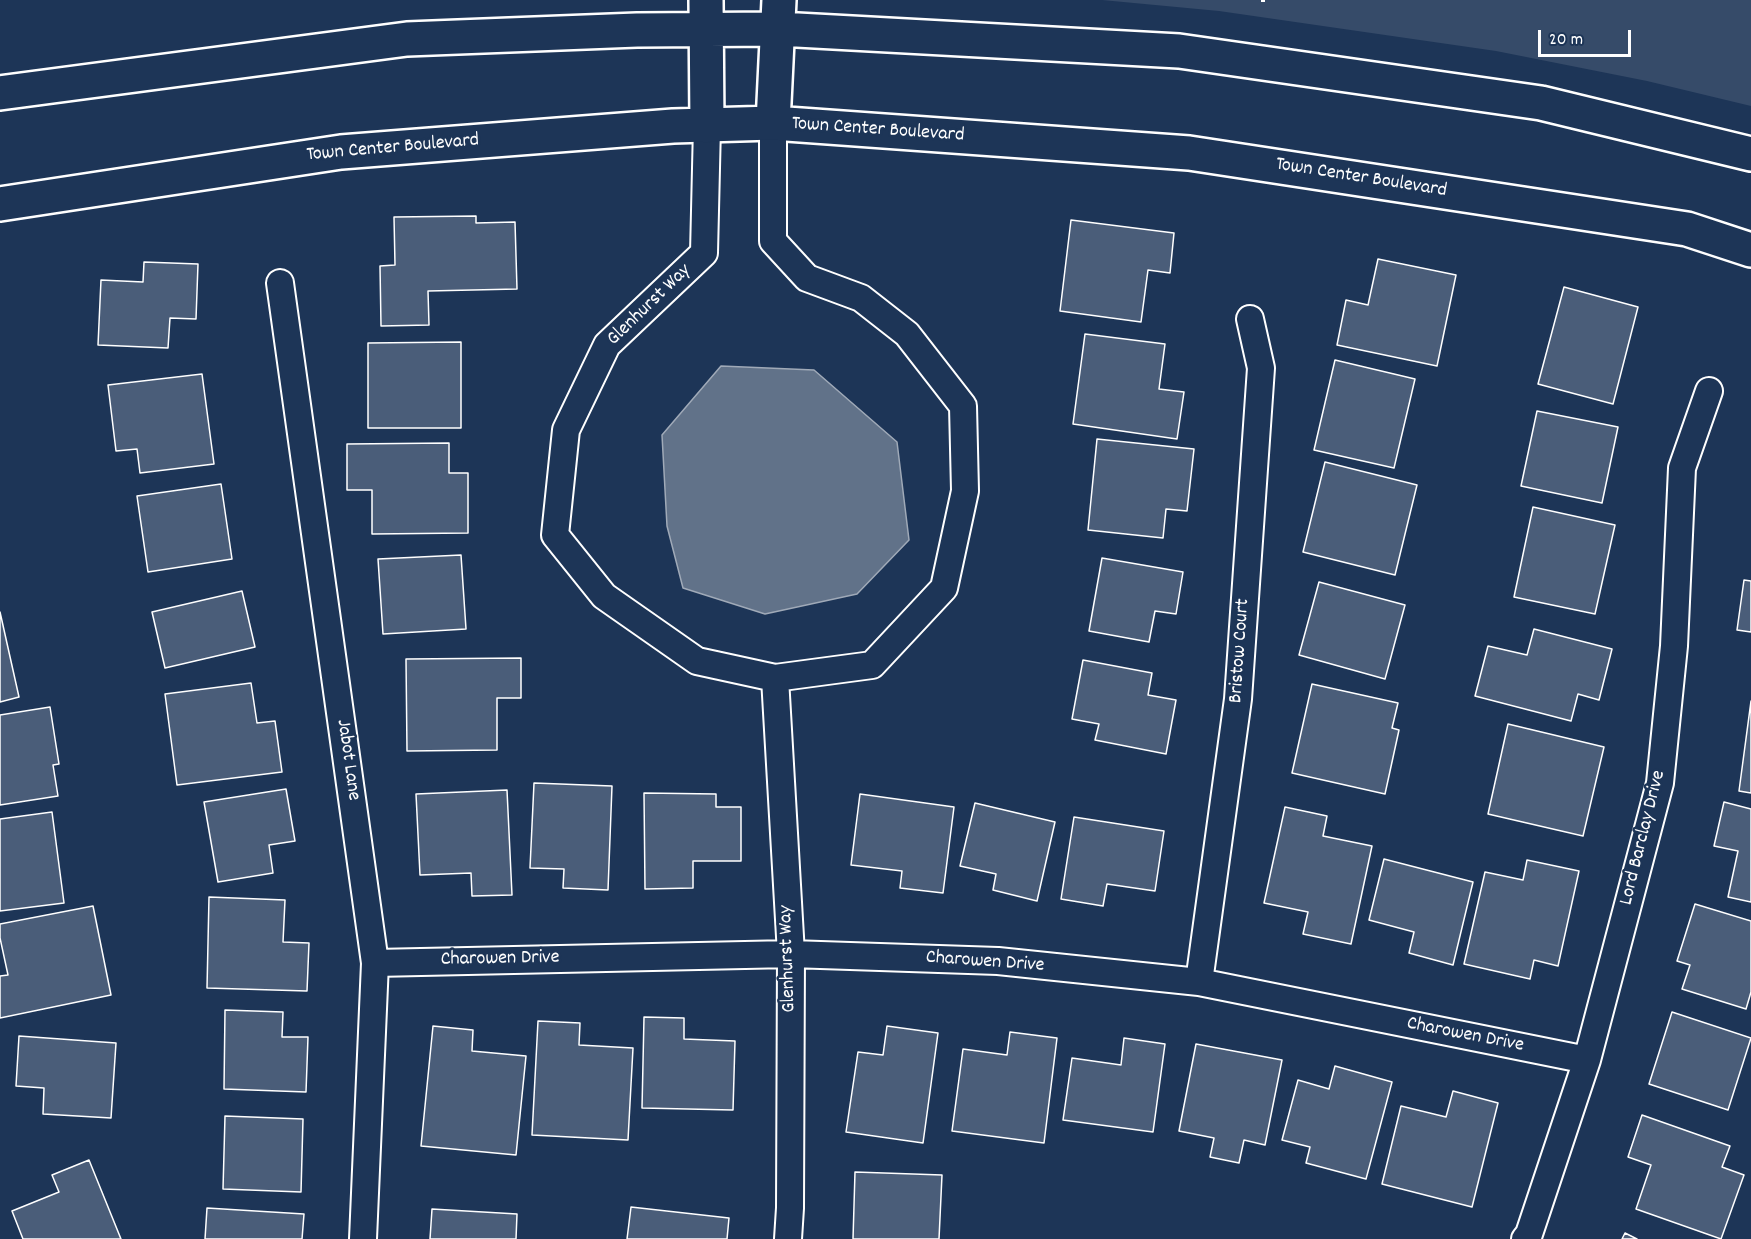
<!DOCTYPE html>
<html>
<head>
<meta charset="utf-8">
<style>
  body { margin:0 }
  #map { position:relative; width:1751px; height:1239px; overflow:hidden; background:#1d3557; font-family:Dekko,sans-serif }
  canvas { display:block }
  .scale { position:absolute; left:1538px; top:30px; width:93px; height:27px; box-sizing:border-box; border:3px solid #fff; border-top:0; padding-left:8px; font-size:18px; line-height:21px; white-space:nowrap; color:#fff; -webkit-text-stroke:4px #1d3557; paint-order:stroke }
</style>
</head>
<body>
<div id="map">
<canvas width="1751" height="1239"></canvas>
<div class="scale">20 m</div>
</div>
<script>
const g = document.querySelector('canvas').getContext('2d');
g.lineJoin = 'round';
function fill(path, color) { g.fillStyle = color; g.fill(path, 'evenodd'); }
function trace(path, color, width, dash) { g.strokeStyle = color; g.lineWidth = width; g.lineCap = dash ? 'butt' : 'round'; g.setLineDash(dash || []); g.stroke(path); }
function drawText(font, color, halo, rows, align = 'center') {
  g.font = font + ' Dekko,sans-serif'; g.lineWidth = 5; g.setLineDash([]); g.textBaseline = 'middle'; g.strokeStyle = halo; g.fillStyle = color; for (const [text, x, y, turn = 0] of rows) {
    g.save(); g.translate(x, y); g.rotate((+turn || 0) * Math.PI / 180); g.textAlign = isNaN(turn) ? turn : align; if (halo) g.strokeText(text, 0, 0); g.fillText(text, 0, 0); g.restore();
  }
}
const green = new Path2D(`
  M1102 0H1751V106L1647 81 1496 51 1219 11Z`);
const water = new Path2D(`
  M721 366 814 370 897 442 909 540 857 594 765 614 683 588 667 526 662 435Z`);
const building = new Path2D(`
  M476 216V223L515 222 517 289 428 291 429 325 381 326 380 266 395 265 394 217Z
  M1071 220 1174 233 1170 273 1148 270 1141 322 1060 311Z
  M1378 259 1456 275 1437 366 1337 345 1346 300 1368 305Z
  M144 262 198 264 196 319 170 318 168 348 98 345 101 280 143 282Z
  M1564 287 1638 307 1613 404 1538 384Z
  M1085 334 1165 344 1159 389 1184 392 1177 439 1073 424Z
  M461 342V428H368V343Z
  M1335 360 1415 379 1394 468 1314 450Z
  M202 374 214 464 140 473 137 449 116 451 108 385Z
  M1537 411 1618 427 1602 503 1521 486Z
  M1097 439 1194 449 1187 511 1166 509 1163 538 1088 530Z
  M449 443V473H468V533L372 534V490H347V444Z
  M1325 462 1417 485 1395 575 1303 552Z
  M221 484 232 559 148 572 137 496Z
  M1533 507 1615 525 1595 614 1514 597Z
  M461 555 466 629 383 634 378 559Z
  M1102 558 1183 572 1176 614 1155 611 1149 642 1089 631Z
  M1744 580 1751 581V632L1737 630Z
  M1319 582 1405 605 1385 679 1299 655Z
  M242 591 255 647 165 668 152 612Z
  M0 612 19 697 0 702Z
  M1534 629 1612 649 1599 700 1578 694 1571 721 1475 696 1488 646 1527 655Z
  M521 658V698H497V750L407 751 406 659Z
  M1083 660 1152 673 1148 695 1176 700 1166 754 1095 740 1099 724 1072 719Z
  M251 683 257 723 275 721 282 772 177 785 165 694Z
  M1312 684 1398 703 1392 728 1399 730 1385 794 1292 773Z
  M1751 701V793L1739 791Z
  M50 707 59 764 53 765 58 796 0 805V715Z
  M1508 724 1604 747 1583 836 1488 814Z
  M534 783 612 786 608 890 563 888 564 869 530 868Z
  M286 789 295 841 269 845 273 873 218 882 204 802Z
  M507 790 512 895 472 896 471 873 420 875 416 794Z
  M644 793 716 794V807H741V861H693V888L645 889Z
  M860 794 954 807 943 893 900 888 902 871 851 865Z
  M1724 802 1751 809V902L1728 897 1738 851 1714 846Z
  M975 803 1055 822 1037 901 993 890 996 874 960 866Z
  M1285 807 1327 816 1323 836 1372 846 1351 944 1303 934 1308 912 1264 903Z
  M52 812 64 903 0 911V819Z
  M1074 817 1164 831 1155 891 1107 884 1103 906 1061 899Z
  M1384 859 1473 882 1453 965 1409 953 1414 932 1369 920Z
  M1527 860 1579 871 1558 966 1534 960 1530 979 1464 964 1485 872 1523 880Z
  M209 897 285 900 283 942 309 943 307 991 207 988Z
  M1695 904 1751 921V992L1746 1009 1682 989 1690 965 1677 961Z
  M93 906 111 995 0 1018V976L8 975 0 938V924Z
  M225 1010 283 1012 282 1037H308L306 1092 224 1089Z
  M1672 1012 1751 1038 1728 1110 1649 1084Z
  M644 1017 684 1018V1039L735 1041 733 1110 642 1108Z
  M538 1021 580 1023 579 1045 633 1048 628 1140 532 1135Z
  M433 1026 473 1030 472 1051 526 1056 516 1155 421 1146Z
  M887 1026 938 1033 923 1143 846 1132 858 1052 883 1055Z
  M1010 1032 1057 1038 1044 1143 952 1131 963 1049 1007 1055Z
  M19 1036 116 1043 111 1118 43 1114 44 1088 16 1086Z
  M1124 1038 1165 1044 1153 1132 1063 1120 1072 1058 1121 1065Z
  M1196 1044 1282 1060 1265 1145 1244 1140 1239 1163 1210 1157 1214 1138 1179 1131Z
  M1335 1066 1392 1082 1366 1179 1306 1163 1310 1147 1282 1140 1298 1080 1329 1089Z
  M1453 1091 1498 1103 1472 1207 1382 1184 1401 1106 1446 1117Z
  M1642 1115 1730 1146 1722 1167 1744 1175 1721 1239 1636 1209 1651 1165 1628 1157Z
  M225 1116 303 1119 301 1192 223 1189Z
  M89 1160 121 1239H23L12 1211 59 1192 52 1175Z
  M855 1172 942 1175 939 1239H853Z
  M631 1207 729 1218 727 1239H627Z
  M207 1208 304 1214 302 1239H205Z
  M432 1209 517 1214 516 1239H430Z
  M1625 1233 1637 1239H1622Z`);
const path = new Path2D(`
  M1263 2V0`);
const street = new Path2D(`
  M707 126 704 253 607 345 566 430 555 535 604 596 697 661 775 678 872 665 944 588 965 491 963 406 907 334 861 298 807 278 773 241V123
  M280 283 375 963 363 1239
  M775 678 791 954 790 1208 788 1239
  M375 963 791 954 998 961 1199 982 1587 1060
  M1199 982 1238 699 1261 368 1250 319
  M1525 1239 1529 1234 1587 1060 1660 783 1674 646 1682 468 1709 391`);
const secondary = new Path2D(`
  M706 0 707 126
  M0 93 407 39 637 30 779 29 1179 51 1541 103 1751 154
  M773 123 779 0
  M0 204 341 152 673 126 773 123 1189 153 1687 229 1751 250`);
const streetNames = [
  ["Town Center Boulevard",878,131,4],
  ["Town Center Boulevard",393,149,-5],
  ["Town Center Boulevard",1361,179,9],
  ["Glenhurst Way",650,306,-44],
  ["Bristow Court",1241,651,-86],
  ["Jabot Lane",347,760,82],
  ["Lord Barclay Drive",1644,838,-76],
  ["Glenhurst Way",789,959,-92],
  ["Charowen Drive",500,960,-1],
  ["Charowen Drive",985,963,4],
  ["Charowen Drive",1465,1036,11]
];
fill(green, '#364b69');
fill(water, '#617289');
trace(water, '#a0aab8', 1.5);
fill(building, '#4a5d79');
trace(building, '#fff', 1.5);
trace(street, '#fff', 30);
trace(secondary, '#fff', 38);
trace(path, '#fff', 4, [4.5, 4.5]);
trace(street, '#1d3557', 26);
trace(secondary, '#1d3557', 33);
drawText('20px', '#fff', '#1d3557', streetNames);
</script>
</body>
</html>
